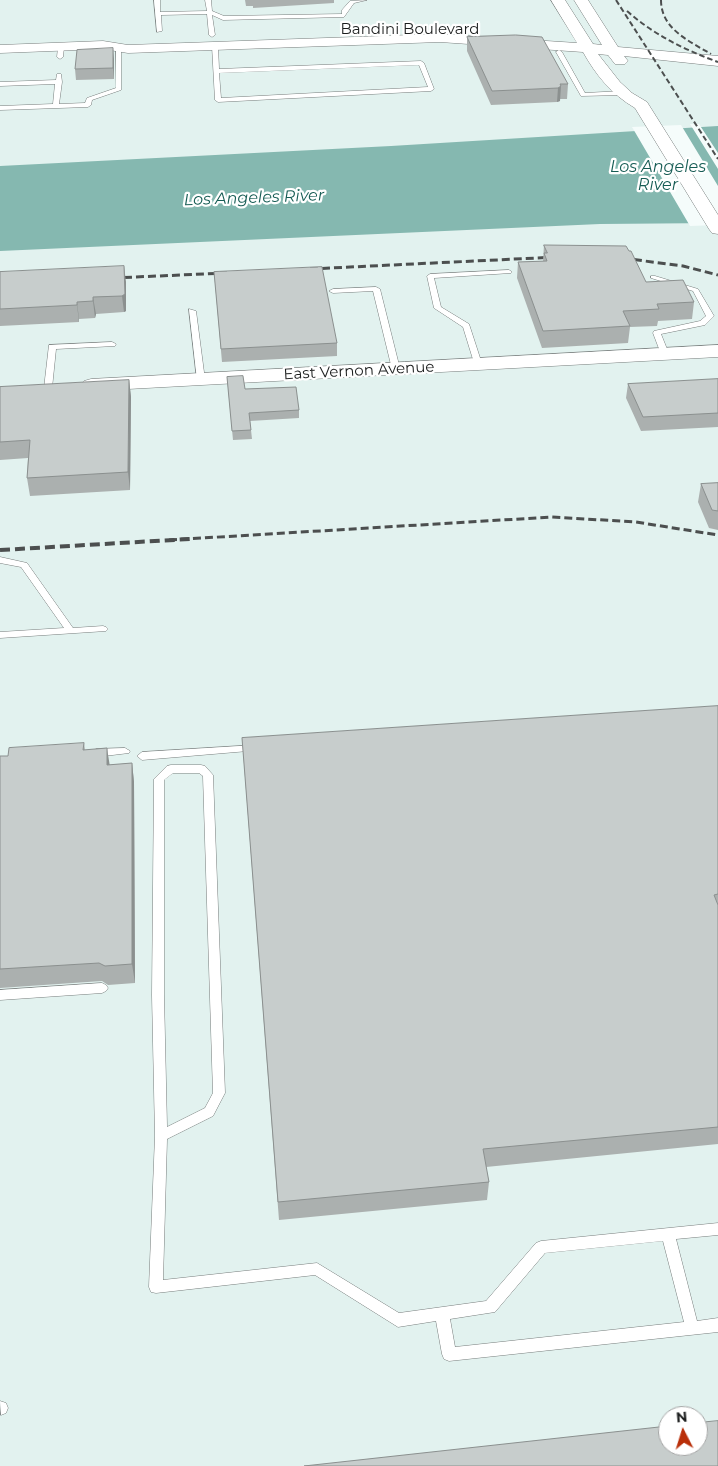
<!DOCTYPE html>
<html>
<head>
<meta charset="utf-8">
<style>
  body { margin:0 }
  #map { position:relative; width:718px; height:1466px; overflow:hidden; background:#f5fcfb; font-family:Montserrat,sans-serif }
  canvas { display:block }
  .north { position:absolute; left:658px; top:1406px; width:50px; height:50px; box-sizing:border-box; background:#fff; border:1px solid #a4a5a5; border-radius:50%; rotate:355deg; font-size:14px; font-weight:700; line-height:20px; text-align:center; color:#1c1e1e }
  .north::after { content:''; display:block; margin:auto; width:18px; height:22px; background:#b92f09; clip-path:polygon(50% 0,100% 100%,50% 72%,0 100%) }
</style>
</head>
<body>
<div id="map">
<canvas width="718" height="1466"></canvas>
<div class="north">N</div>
</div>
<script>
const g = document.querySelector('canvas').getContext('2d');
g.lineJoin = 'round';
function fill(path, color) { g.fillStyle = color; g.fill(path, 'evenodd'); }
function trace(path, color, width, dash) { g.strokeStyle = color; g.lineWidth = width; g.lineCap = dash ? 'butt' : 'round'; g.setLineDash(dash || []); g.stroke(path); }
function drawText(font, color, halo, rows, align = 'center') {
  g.font = font + ' Montserrat,sans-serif'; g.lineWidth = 4.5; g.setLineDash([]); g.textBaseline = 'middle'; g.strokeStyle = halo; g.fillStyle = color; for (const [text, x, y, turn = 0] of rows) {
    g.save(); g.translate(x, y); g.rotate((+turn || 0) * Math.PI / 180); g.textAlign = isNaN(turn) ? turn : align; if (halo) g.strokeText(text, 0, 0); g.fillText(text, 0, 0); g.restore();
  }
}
const built = new Path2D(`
  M0 0H718V1466H0ZM668 1416H698V1446H668Z`);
const water = new Path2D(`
  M718 126V223L600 224 0 251V166L391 146Z`);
const pier = new Path2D(`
  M690 124H699L718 153V169Z
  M681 125 718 186V225L690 226 632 127Z`);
const lane = new Path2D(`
  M154 0H160V12L207 11 205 0H211L212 11 224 16 342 14V10L350 1 367 0 354 3 344 17 223 20 212 15 215 35 212 37 209 35 207 14 161 15 162 31 157 32Z
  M215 44 218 46 219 69 421 61 424 63 434 89 431 91 218 102 215 100 212 46ZM419 65 428 87 221 98 219 73Z
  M61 45 64 47 63 57 60 59 57 57 58 47Z
  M116 47 121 48V90L92 100 91 105 88 107 0 110V106L53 104 55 84 0 86V82L56 80 57 74H61L62 82 59 104 85 103 87 98 116 88Z
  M559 50 562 52 585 93 622 91 625 93 622 95 581 96 556 52Z
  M509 270 512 272 511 273 434 278 441 307 469 324 482 364 478 366H475L463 327 434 308 427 276 430 274Z
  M651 276H655L698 289 714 316 705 325 661 334 669 354 665 356 661 354 653 333 654 331 700 321 706 316 693 291 651 278Z
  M376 287 380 289 400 369 399 371H393L392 369 373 291 333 293 329 291 333 289Z
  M189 309 196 311 205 380 201 382 197 380Z
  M112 342 116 344 115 346 56 349 52 388 48 390H45L44 388 49 345Z
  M0 557 27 563 73 628 103 626 106 627 108 629 106 631 0 638V632L64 628 21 567 0 563Z
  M256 745 261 748 260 750 142 760 137 756 142 752Z
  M125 748 130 751 129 753 96 757 91 753 96 749Z
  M171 765H201L205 766 213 775 225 1093 213 1116 167 1139 163 1280 317 1263 399 1313 486 1301 536 1243 541 1241 718 1223V1235L676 1239 697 1321 718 1318V1332L449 1361 444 1359 442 1354 436 1321 398 1327 315 1275 156 1293 151 1292 149 1287 155 1136 152 995 154 779 167 766ZM173 773H199L203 776 213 1093 205 1108 167 1127 164 995V780ZM663 1241 684 1322 455 1347 450 1319 495 1312 545 1253Z
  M102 983 106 985 108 988 106 991 102 993 0 1000V990Z
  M0 1401 6 1403 8 1408 6 1413 1 1415Z`);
const secondary = new Path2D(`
  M551 0H565L593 44 602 45 574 0H588L618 47 718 56V66L624 56 628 61 625 64H615L608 55 598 54 620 82 632 93 647 102 718 215V234L712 233 709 229 635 108C611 94 596 75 583 52L440 42 128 53 103 49 0 53V45L103 41 128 45 440 34 577 43Z
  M718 345V357L91 391 84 389 80 385 84 381 91 379Z`);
const railFar2 = new Path2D(`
  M616 0 718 159
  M661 0C661 29 689 41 711 54
  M627 11C654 35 685 50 718 62`);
const railFar1 = new Path2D(`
  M622 258 683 266 718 275
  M310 269 557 257
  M112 278 227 273
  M169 540 552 517 636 522 718 535`);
const rail = new Path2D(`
  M0 550 190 539`);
const wall = new Path2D(`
  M245 0H334V3L253 8V6H246Z
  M467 37 568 84 567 99H560V101L557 102 491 105 467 51Z
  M114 59V79L76 80 75 69Z
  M544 245 694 302 692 319 658 321 657 326 630 327 628 343 542 348 517 278 518 262 543 261Z
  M0 272 126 282V311L124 312 96 314 95 318 79 319V322L0 326Z
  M214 272 337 343V356L222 362Z
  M227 377 245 389 299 410V418L250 421 252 439 233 440Z
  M718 379V427L641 431 626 398 628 384Z
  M129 380 131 397 130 490 30 496 27 478 28 458 0 460V387Z
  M718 483V530L709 528 698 502 701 484Z
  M718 706V1144L486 1167 489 1182 487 1200 279 1220 242 738Z
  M84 743 85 750 110 765 132 763 134 782 135 983 108 985 102 981 0 988V756H8Z`);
const shadedWall = new Path2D(`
  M113 48 114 59V79L113 68Z
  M561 86 560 101 557 102 558 88Z
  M124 266 126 282V311L124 312 122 296Z
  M93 297 96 314 95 318 93 301Z
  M77 302 79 319V322L77 305Z
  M129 380 131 397 130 490 128 472Z
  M107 748 110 767 107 765Z
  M132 763 134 782 135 983 132 964Z`);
const building = new Path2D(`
  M516 35 542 37 568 84H560L561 86 558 88 492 91 467 37Z
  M113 48V68L75 69 77 50Z
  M544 245 626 246 629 251H631L646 282 683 280 694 302 657 304 659 309 623 311 630 326 543 331 518 262 547 261 544 253H547Z
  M124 266 125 294 122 296 93 297V301L77 302V305L0 309V272Z
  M322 267 337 343 221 349 214 272Z
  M243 376 245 389 296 387 299 410 249 413 251 430 232 431 227 377Z
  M718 379V413L643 417 628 384Z
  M129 380 128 472 27 478 30 440 0 442V387Z
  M718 483V511L712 510 701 484Z
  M718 706V894L714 895 718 905V1127L483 1149 489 1182 278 1202 242 738Z
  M84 743 83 750 107 748V765L132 763V964L105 966 99 963 0 969V756H8L9 748Z
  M718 1421V1466H304L668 1426V1446H698V1423Z`);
const farStreetnames = [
  ["Bandini Boulevard",410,30],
  ["East Vernon Avenue",359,371,-3]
];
const farWaternames = [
  ["Los Angeles",658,167],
  ["River",658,185],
  ["Los Angeles River",254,198,-2]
];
fill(built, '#e2f2ef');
fill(water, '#85b8b0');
fill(pier, '#f5fcfb');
trace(lane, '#787e7d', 1);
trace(secondary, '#787e7d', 1);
fill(lane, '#fff');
fill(secondary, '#fff');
trace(railFar2, '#4c4f4f', 2, [5.5, 3]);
trace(railFar1, '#4c4f4f', 3, [8, 4]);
trace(rail, '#4c4f4f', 4, [10, 5]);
fill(wall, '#abb0af');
fill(shadedWall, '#8b908f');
fill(building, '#c7cdcc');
trace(building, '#8b908f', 1);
drawText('15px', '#1c1e1e', '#fff', farStreetnames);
drawText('italic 16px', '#165c54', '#fff', farWaternames);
</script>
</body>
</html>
